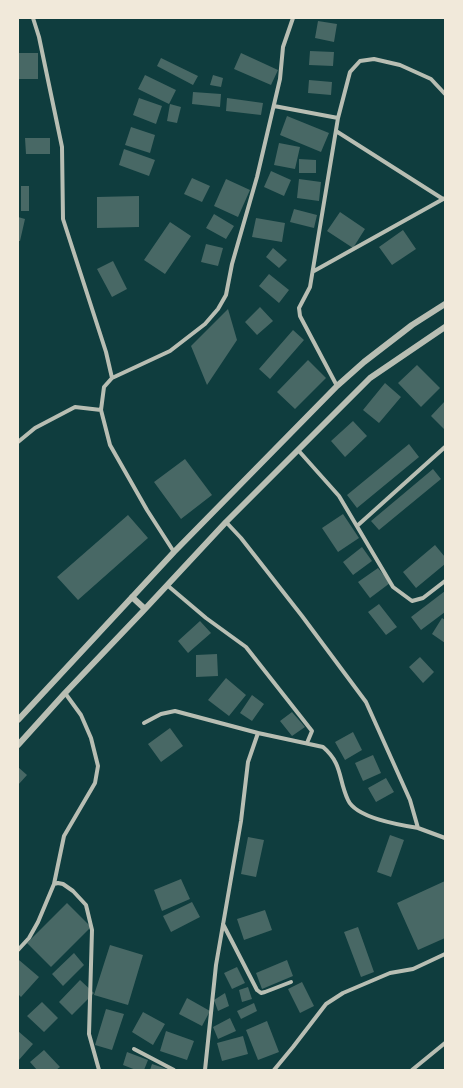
<!DOCTYPE html>
<html>
<head>
<meta charset="utf-8">
<style>
  body { margin:0 }
  #map { position:relative; width:463px; height:1088px; overflow:hidden; background:#0f3d3e; font-family:"Noto Serif",serif }
  canvas { display:block }
  .frame { position:absolute; inset:0; border:19px solid #f1e9da; pointer-events:none }
</style>
</head>
<body>
<div id="map">
<canvas width="463" height="1088"></canvas>
<div class="frame"></div>
</div>
<script>
const g = document.querySelector('canvas').getContext('2d');
g.lineJoin = 'round';
function fill(path, color) { g.fillStyle = color; g.fill(path, 'evenodd'); }
function trace(path, color, width, dash) { g.strokeStyle = color; g.lineWidth = width; g.lineCap = dash ? 'butt' : 'round'; g.setLineDash(dash || []); g.stroke(path); }
const building = new Path2D(`
  M318 21 337 24 334 42 315 38Z
  M310 51 334 52 333 66 309 65Z
  M18 53H38V79H18Z
  M241 53 278 70 271 85 234 69Z
  M161 58 198 76 193 85 157 66Z
  M145 75 176 90 169 104 138 89Z
  M213 75 223 78 221 87 210 85Z
  M309 80 332 82 331 95 308 93Z
  M193 92 221 94 220 107 192 104Z
  M139 98 162 106 156 124 133 115Z
  M227 98 263 103 261 115 226 111Z
  M170 104 181 107 177 123 167 121Z
  M287 116 329 133 321 152 280 135Z
  M131 127 155 135 150 153 125 145Z
  M25 138H50V154H26Z
  M279 143 300 147 295 169 274 165Z
  M124 149 155 160 149 176 119 165Z
  M299 159 316 160V173H299Z
  M271 171 291 180 284 196 264 187Z
  M192 178 210 186 202 202 184 194Z
  M226 179 250 190 238 217 214 206Z
  M299 179 321 182 319 201 297 198Z
  M21 186H29V211H21Z
  M139 196V227L97 228V197Z
  M294 209 317 215 314 228 290 222Z
  M340 212 365 229 353 248 327 231Z
  M214 214 234 226 226 239 206 228Z
  M18 217 25 219 20 241H18Z
  M256 218 285 223 282 242 252 237Z
  M170 222 191 236 165 274 144 260Z
  M403 230 416 249 392 265 379 247Z
  M206 244 223 248 218 266 201 262Z
  M273 248 287 260 279 268 266 257Z
  M113 261 127 289 112 297 97 269Z
  M269 274 289 290 279 303 259 286Z
  M260 307 273 321 257 335 245 322Z
  M228 309 237 340 207 385 191 346Z
  M293 330 304 340 270 379 259 369Z
  M308 360 326 378 295 409 277 392Z
  M417 365 440 388 421 407 398 383Z
  M385 383 401 397 379 423 363 410Z
  M445 401V430L431 416Z
  M353 421 367 436 345 457 331 441Z
  M409 444 419 457 357 508 347 495Z
  M185 459 212 495 181 519 154 482Z
  M433 469 441 479 379 530 371 521Z
  M343 514 359 538 338 552 322 528Z
  M128 515 148 538 78 600 57 577Z
  M435 545 445 557V564L416 588 403 572Z
  M362 547 372 561 353 575 343 562Z
  M378 568 390 583 370 598 358 582Z
  M445 591V612L421 630 411 617Z
  M379 604 397 627 386 635 368 612Z
  M442 618 445 620V643L432 634Z
  M200 621 211 633 188 653 178 641Z
  M217 654 218 676 196 677V655Z
  M420 657 434 672 423 683 409 667Z
  M226 678 246 695 229 716 208 700Z
  M252 695 264 704 252 721 240 713Z
  M292 712 305 727 292 736 280 721Z
  M170 728 183 746 161 762 148 744Z
  M353 732 362 750 345 760 335 742Z
  M373 755 381 773 363 781 355 763Z
  M18 767 27 775 18 785Z
  M386 778 394 792 376 802 368 788Z
  M390 835 404 840 391 877 377 872Z
  M248 837 264 840 256 877 241 874Z
  M181 879 190 899 162 911 154 890Z
  M445 881V938L418 950 397 903Z
  M192 902 200 917 171 932 163 916Z
  M67 903 91 927 51 967 27 943Z
  M265 910 272 930 244 940 237 919Z
  M358 927 374 972 361 977 344 932Z
  M110 945 143 955 128 1005 94 995Z
  M74 953 84 965 63 986 52 974Z
  M19 960 39 977 21 997 18 994V961Z
  M287 960 293 976 262 989 256 973Z
  M237 967 245 983 232 989 224 973Z
  M80 980 94 993 72 1015 59 1002Z
  M302 982 314 1006 300 1013 288 989Z
  M248 987 252 999 242 1002 239 990Z
  M225 993 229 1006 218 1011 214 1000Z
  M187 998 210 1011 202 1026 179 1014Z
  M42 1002 58 1018 44 1032 27 1016Z
  M254 1003 257 1011 241 1019 237 1011Z
  M106 1009 124 1014 112 1050 95 1045Z
  M143 1012 165 1024 153 1045 132 1032Z
  M230 1018 236 1031 218 1039 213 1027Z
  M267 1021 279 1052 258 1060 246 1030Z
  M18 1031 33 1044 18 1061Z
  M166 1031 194 1041 187 1060 160 1051Z
  M243 1036 248 1054 222 1061 217 1043Z
  M44 1050 60 1067 56 1070H37L30 1062Z
  M127 1052 148 1060 144 1070H136L123 1065Z
  M152 1064 170 1070H150Z`);
const minor = new Path2D(`
  M33 18 39 37 62 147 63 219 106 352 112 378 104 387 101 410 110 445 147 510 174 552
  M274 106 338 118
  M336 131 443 199
  M314 271 445 198
  M112 378 170 351 205 324 218 309 226 295 232 264 257 177 280 79 283 47 293 18
  M337 386 300 316 299 308 310 287 338 118 350 72 360 61 374 59 400 65 431 79 445 94
  M18 442 35 428 75 407 101 410
  M298 450 339 496 393 587 412 601 423 598 445 581
  M226 522 241 538 302 616 366 702 410 800 418 828 445 838
  M357 526 445 447
  M167 585 206 618 246 647 312 731 307 743
  M144 723 161 714 175 711 258 733 323 747C343 764 338 779 348 800 356 818 400 825 418 828
  M54 884 64 836 95 783 98 766 91 738 81 715 65 693
  M223 924 257 990 261 993 265 992 291 982
  M18 950 29 938 38 922 54 884 58 883 63 884 73 891 86 905 92 930 89 1034 99 1070
  M134 1049 174 1070
  M205 1070 216 965 241 821 248 762 258 733
  M274 1070 293 1047 326 1004 343 993 390 973 413 969 445 954
  M412 1070 445 1043`);
const tertiary = new Path2D(`
  M132 597 145 609
  M18 720 174 552 337 386 364 362 412 325 445 304
  M18 745 65 693 145 609 226 522 370 378 445 327`);
fill(building, '#486865');
trace(minor, '#b8beb3', 4);
trace(tertiary, '#b8beb3', 6);
</script>
</body>
</html>
